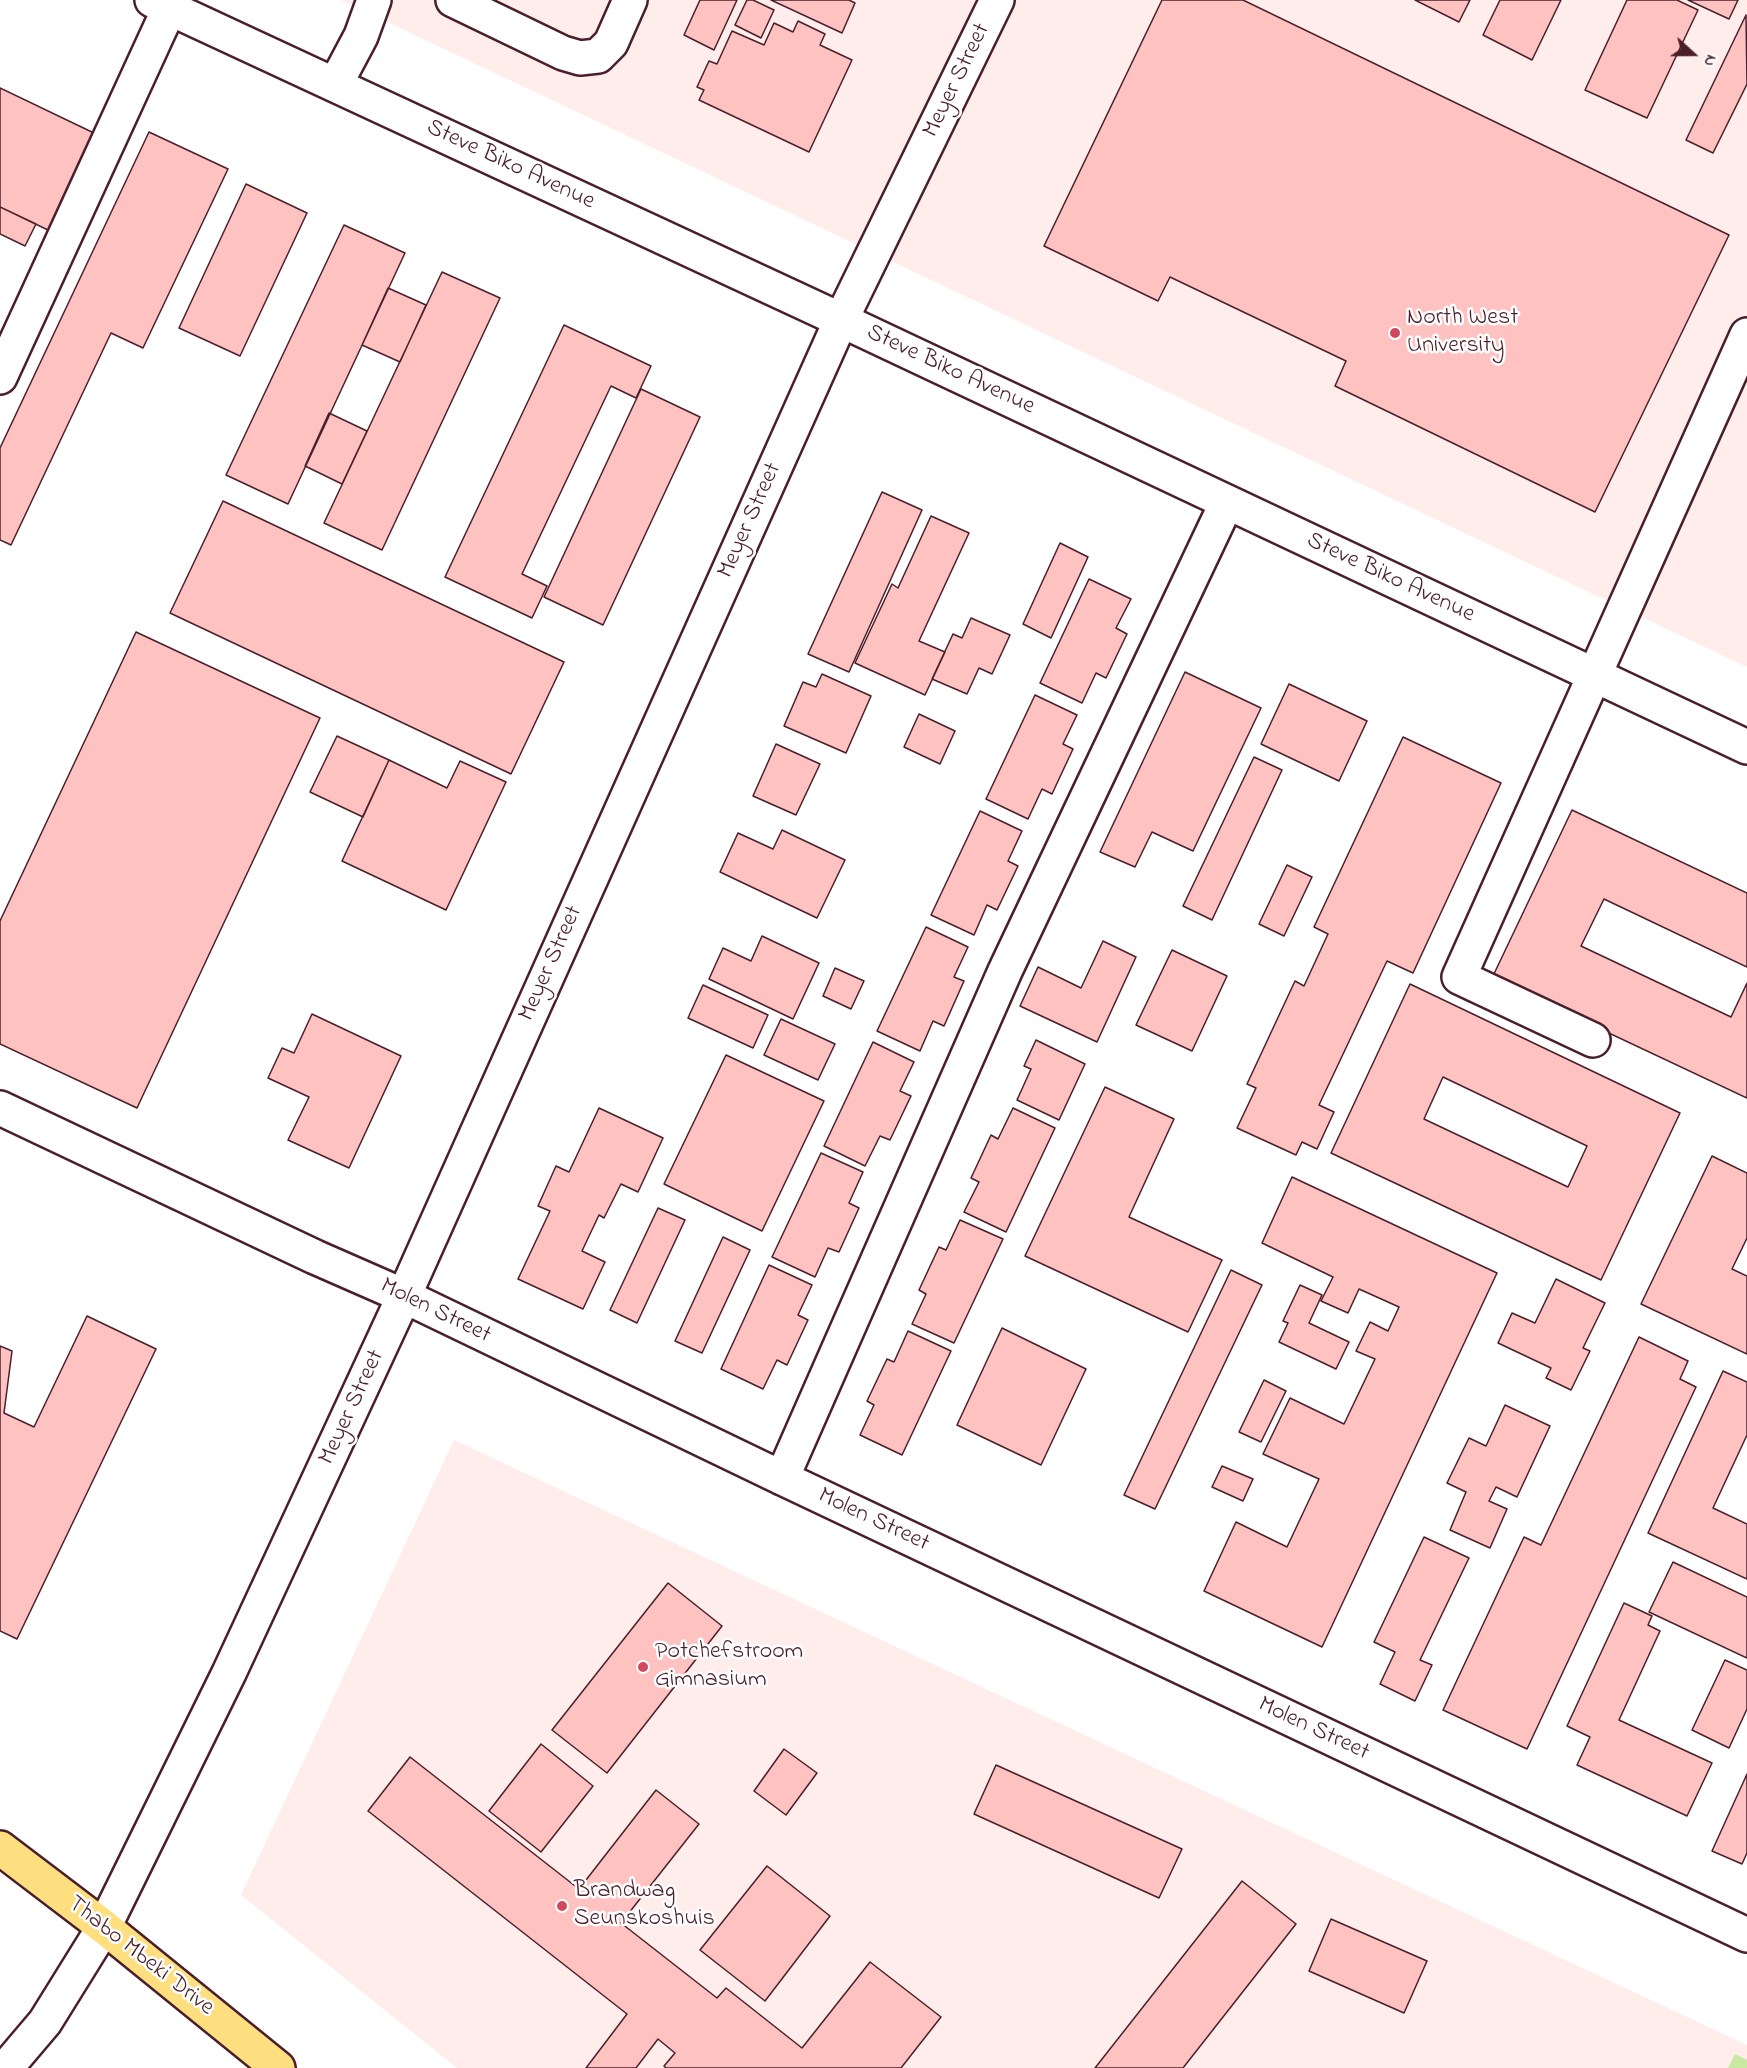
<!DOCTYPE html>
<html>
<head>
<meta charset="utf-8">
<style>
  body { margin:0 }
  #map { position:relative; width:1747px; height:2068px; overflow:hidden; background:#fff; font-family:"Indie Flower",sans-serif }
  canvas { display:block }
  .north { position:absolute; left:1663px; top:24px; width:60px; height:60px; -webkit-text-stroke:4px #fff; paint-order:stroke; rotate:111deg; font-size:16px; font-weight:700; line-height:24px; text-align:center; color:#4a1f2b }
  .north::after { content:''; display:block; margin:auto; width:21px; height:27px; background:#4a1f2b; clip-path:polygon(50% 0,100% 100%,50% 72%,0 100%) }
</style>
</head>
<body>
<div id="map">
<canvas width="1747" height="2068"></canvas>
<div class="north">N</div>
</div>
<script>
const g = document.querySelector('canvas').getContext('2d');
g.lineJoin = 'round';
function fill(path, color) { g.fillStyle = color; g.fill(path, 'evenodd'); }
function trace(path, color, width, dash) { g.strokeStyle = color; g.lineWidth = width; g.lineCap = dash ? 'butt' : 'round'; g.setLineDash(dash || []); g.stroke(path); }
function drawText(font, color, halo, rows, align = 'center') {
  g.font = font + ' "Indie Flower",sans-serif'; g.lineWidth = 5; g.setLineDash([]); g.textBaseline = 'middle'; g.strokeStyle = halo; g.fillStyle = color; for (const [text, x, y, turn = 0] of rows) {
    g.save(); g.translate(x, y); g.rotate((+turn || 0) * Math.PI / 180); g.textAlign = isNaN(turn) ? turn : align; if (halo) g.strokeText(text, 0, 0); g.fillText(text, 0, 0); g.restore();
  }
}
const built = new Path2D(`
  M341 0H1747V667Z
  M454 1440 1747 2045V2068H457L241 1895Z`);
const green = new Path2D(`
  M1735 2054 1747 2060V2068H1728Z`);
const building = new Path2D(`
  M700 0H737L714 50 684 35Z
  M747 0H753L774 10 761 38 735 25Z
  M771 0H849L855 3 842 33Z
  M1162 0H1243L1729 235 1595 512 1335 386 1346 361 1170 277 1158 301 1044 246Z
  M1415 0H1470L1459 22Z
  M1500 0H1561L1532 60 1483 35Z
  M1627 0H1677L1698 10 1647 118 1585 90Z
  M1688 0H1738L1729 19Z
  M1746 15 1747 84 1713 153 1686 140Z
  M798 21 825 34 820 45 852 60 809 152 699 100 704 90 697 87 709 61 717 64 732 31 764 45 774 23 793 32Z
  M0 88 96 134 50 231 0 207Z
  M149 132 228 169 143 348 111 333 11 545 0 540V448Z
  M246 184 307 213 240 356 179 328Z
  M0 207 36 224 25 246 0 234Z
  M344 225 405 253 288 504 226 475Z
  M442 272 500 298 382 550 324 523Z
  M388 288 426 305 400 362 362 345Z
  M564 325 651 366 636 398 611 386 522 574 547 586 532 618 445 577Z
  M641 389 700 417 603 625 544 597Z
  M329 413 367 431 342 484 305 466Z
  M882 492 922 510 849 672 808 654Z
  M223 501 564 662 511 774 170 613Z
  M931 516 969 533 919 641 945 652 925 695 855 663 892 584 898 588Z
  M1060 543 1088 557 1051 638 1023 624Z
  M1089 579 1131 599 1116 628 1127 634 1106 678 1096 673 1082 703 1040 683Z
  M971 618 1010 635 992 674 979 668 967 694 932 679 953 634 962 638Z
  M136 632 320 718 137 1108 0 1044V921Z
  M1185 672 1261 708 1193 851 1152 832 1135 867 1100 852Z
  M822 674 871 696 846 753 784 726 803 682 816 687Z
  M1289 684 1367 721 1339 781 1261 744Z
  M1035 695 1077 715 1063 744 1073 749 1052 794 1042 789 1028 819 986 799Z
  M919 714 955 731 940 764 904 747Z
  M337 736 389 760 363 817 310 792Z
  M1403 737 1501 783 1413 973 1387 961 1319 1105 1334 1112 1317 1149 1302 1142 1296 1155 1237 1128 1256 1088 1247 1084 1295 981 1304 986 1328 934 1314 927Z
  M776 744 820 764 796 815 753 796Z
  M1254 757 1282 770 1212 920 1183 906Z
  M389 760 447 788 460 761 506 782 446 910 342 861Z
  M1572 810 1747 893V967L1604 899 1581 946 1731 1017 1747 983V1098L1492 978Z
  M980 811 1022 831 1008 861 1018 866 997 910 987 905 974 935 931 915Z
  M782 830 845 860 817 918 720 872 738 833 773 849Z
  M1287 865 1312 877 1284 936 1259 924Z
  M926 927 968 947 954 977 964 981 944 1026 933 1021 920 1051 877 1031Z
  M762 936 819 963 793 1019 709 979 723 948 751 961Z
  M1103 941 1136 957 1097 1042 1020 1006 1038 967 1081 988Z
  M1172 950 1227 976 1192 1051 1136 1025Z
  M835 968 864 981 851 1009 823 996Z
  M1410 984 1680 1113 1601 1280 1331 1153ZM1443 1077 1587 1146 1568 1187 1424 1119Z
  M703 985 768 1015 753 1048 688 1018Z
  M312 1014 401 1056 349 1168 288 1140 309 1097 268 1078 282 1048 294 1053Z
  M781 1019 835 1044 818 1080 764 1055Z
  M1036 1040 1085 1064 1059 1120 1017 1100 1031 1069 1024 1066Z
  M873 1042 914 1062 900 1091 911 1096 890 1140 880 1136 865 1166 824 1146Z
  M726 1055 824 1101 762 1231 664 1184Z
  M1105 1087 1174 1119 1129 1217 1222 1260 1188 1332 1025 1256Z
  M599 1108 663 1138 638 1192 621 1184 604 1218 599 1215 582 1251 605 1262 583 1309 518 1279 550 1211 538 1206 556 1166 569 1172Z
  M1013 1108 1055 1128 1006 1232 964 1212 979 1182 971 1178 991 1135 998 1139Z
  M821 1153 863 1172 849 1203 859 1208 839 1252 828 1248 815 1277 772 1257Z
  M1712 1156 1747 1173V1238L1732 1269 1747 1276V1354L1641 1304Z
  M1292 1177 1497 1273 1322 1647 1204 1591 1236 1522 1287 1547 1319 1479 1263 1454 1290 1398 1344 1424 1375 1359 1356 1351 1370 1322 1388 1331 1399 1307 1359 1289 1348 1313 1321 1301 1333 1277 1262 1243Z
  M658 1208 685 1220 637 1323 610 1310Z
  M960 1220 1003 1239 954 1343 912 1324 926 1294 919 1290 939 1247 946 1250Z
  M723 1237 750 1250 702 1353 675 1341Z
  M769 1265 812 1285 798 1315 808 1320 787 1365 777 1360 763 1389 721 1369Z
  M1231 1270 1262 1285 1155 1509 1124 1495Z
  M1556 1279 1605 1303 1583 1348 1590 1351 1571 1390 1546 1378 1551 1368 1498 1343 1512 1313 1535 1323Z
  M1300 1285 1322 1295 1309 1323 1349 1342 1336 1369 1279 1342 1288 1323 1283 1321Z
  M87 1316 156 1349 17 1639 0 1631V1346L12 1351 4 1413 34 1427Z
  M1002 1328 1086 1369 1041 1465 957 1425Z
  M908 1331 951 1351 902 1455 860 1435 874 1405 867 1401 887 1359 894 1362Z
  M1639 1337 1688 1361 1680 1379 1696 1387 1527 1749 1443 1710 1524 1537 1541 1545Z
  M1723 1371 1747 1382V1435L1713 1508 1747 1524V1579L1648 1533Z
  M1264 1380 1286 1391 1261 1442 1239 1432Z
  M1505 1405 1550 1426 1517 1497 1496 1487 1489 1501 1507 1509 1490 1548 1450 1530 1466 1492 1447 1483 1469 1438 1486 1446Z
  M1222 1466 1253 1479 1243 1501 1212 1487Z
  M1424 1537 1469 1558 1420 1660 1432 1665 1415 1701 1380 1684 1395 1652 1374 1642Z
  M1673 1562 1747 1597V1658L1649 1612Z
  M668 1583 722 1626 607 1773 552 1730Z
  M1624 1603 1652 1616 1648 1625 1660 1631 1619 1720 1712 1763 1687 1816 1577 1765 1590 1737 1567 1726Z
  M1725 1660 1747 1670V1709L1729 1748 1692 1730Z
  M541 1744 593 1786 541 1852 489 1811Z
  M784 1749 817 1773 786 1815 754 1791Z
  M410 1757 579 1889 656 1790 699 1824 621 1923 717 1998 726 1988 802 2048 870 1962 941 2017 901 2068H666L664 2066 675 2053 658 2039 636 2068H586L627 2014 368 1811Z
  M996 1765 1182 1849 1159 1898 974 1814Z
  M1747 1774V1853L1742 1864 1712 1851Z
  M767 1866 830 1916 765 2001 700 1950Z
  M1242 1881 1296 1924 1183 2068H1095Z
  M1331 1919 1427 1961 1404 2013 1309 1971Z`);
const minor = new Path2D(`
  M152 0 841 320 1747 747
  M453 0 563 53 580 58 598 56 611 43 630 0
  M335 85 361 36 374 0
  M0 377 169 9
  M1593 1040 1459 977 1747 335
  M0 1108 315 1257 404 1296 782 1478 1747 1935
  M782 1478 1005 971 1227 502
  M6 2068 45 2022 104 1927 229 1673 404 1296 841 320 997 0`);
const major = new Path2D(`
  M0 1848 104 1927 278 2068`);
const markers = [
  [1395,333,6,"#d1495b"],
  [643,1667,6,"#d1495b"],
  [562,1906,6,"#d1495b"]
];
const streetNames = [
  ["Meyer Street",958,81,-64],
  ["Steve Biko Avenue",510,166,25],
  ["Steve Biko Avenue",950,371,25],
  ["Meyer Street",751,521,-66],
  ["Steve Biko Avenue",1390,579,25],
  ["Meyer Street",552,964,-66],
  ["Molen Street",435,1312,26],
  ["Meyer Street",353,1408,-65],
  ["Molen Street",873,1521,25],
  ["Molen Street",1313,1730,25],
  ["Thabo Mbeki Drive",140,1957,38]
];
const poiNames = [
  ["North West",1407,319],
  ["University",1407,347],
  ["Potchefstroom",655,1653],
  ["Gimnasium",655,1681],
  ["Brandwag",574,1892],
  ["Seunskoshuis",574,1920]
];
fill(built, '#ffedec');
fill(green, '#c9e9a1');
fill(building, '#fec2c0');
trace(building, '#4a1f2b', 1.5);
trace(minor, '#4a1f2b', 38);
trace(major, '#4a1f2b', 38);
trace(minor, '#fff', 33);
trace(major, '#fedf80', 33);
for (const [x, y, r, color] of markers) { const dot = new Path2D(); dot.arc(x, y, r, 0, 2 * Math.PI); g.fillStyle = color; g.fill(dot); trace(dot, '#fff', 2); }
drawText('24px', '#4a1f2b', '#fff', streetNames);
drawText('24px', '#4a1f2b', '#fff', poiNames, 'left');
</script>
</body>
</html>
